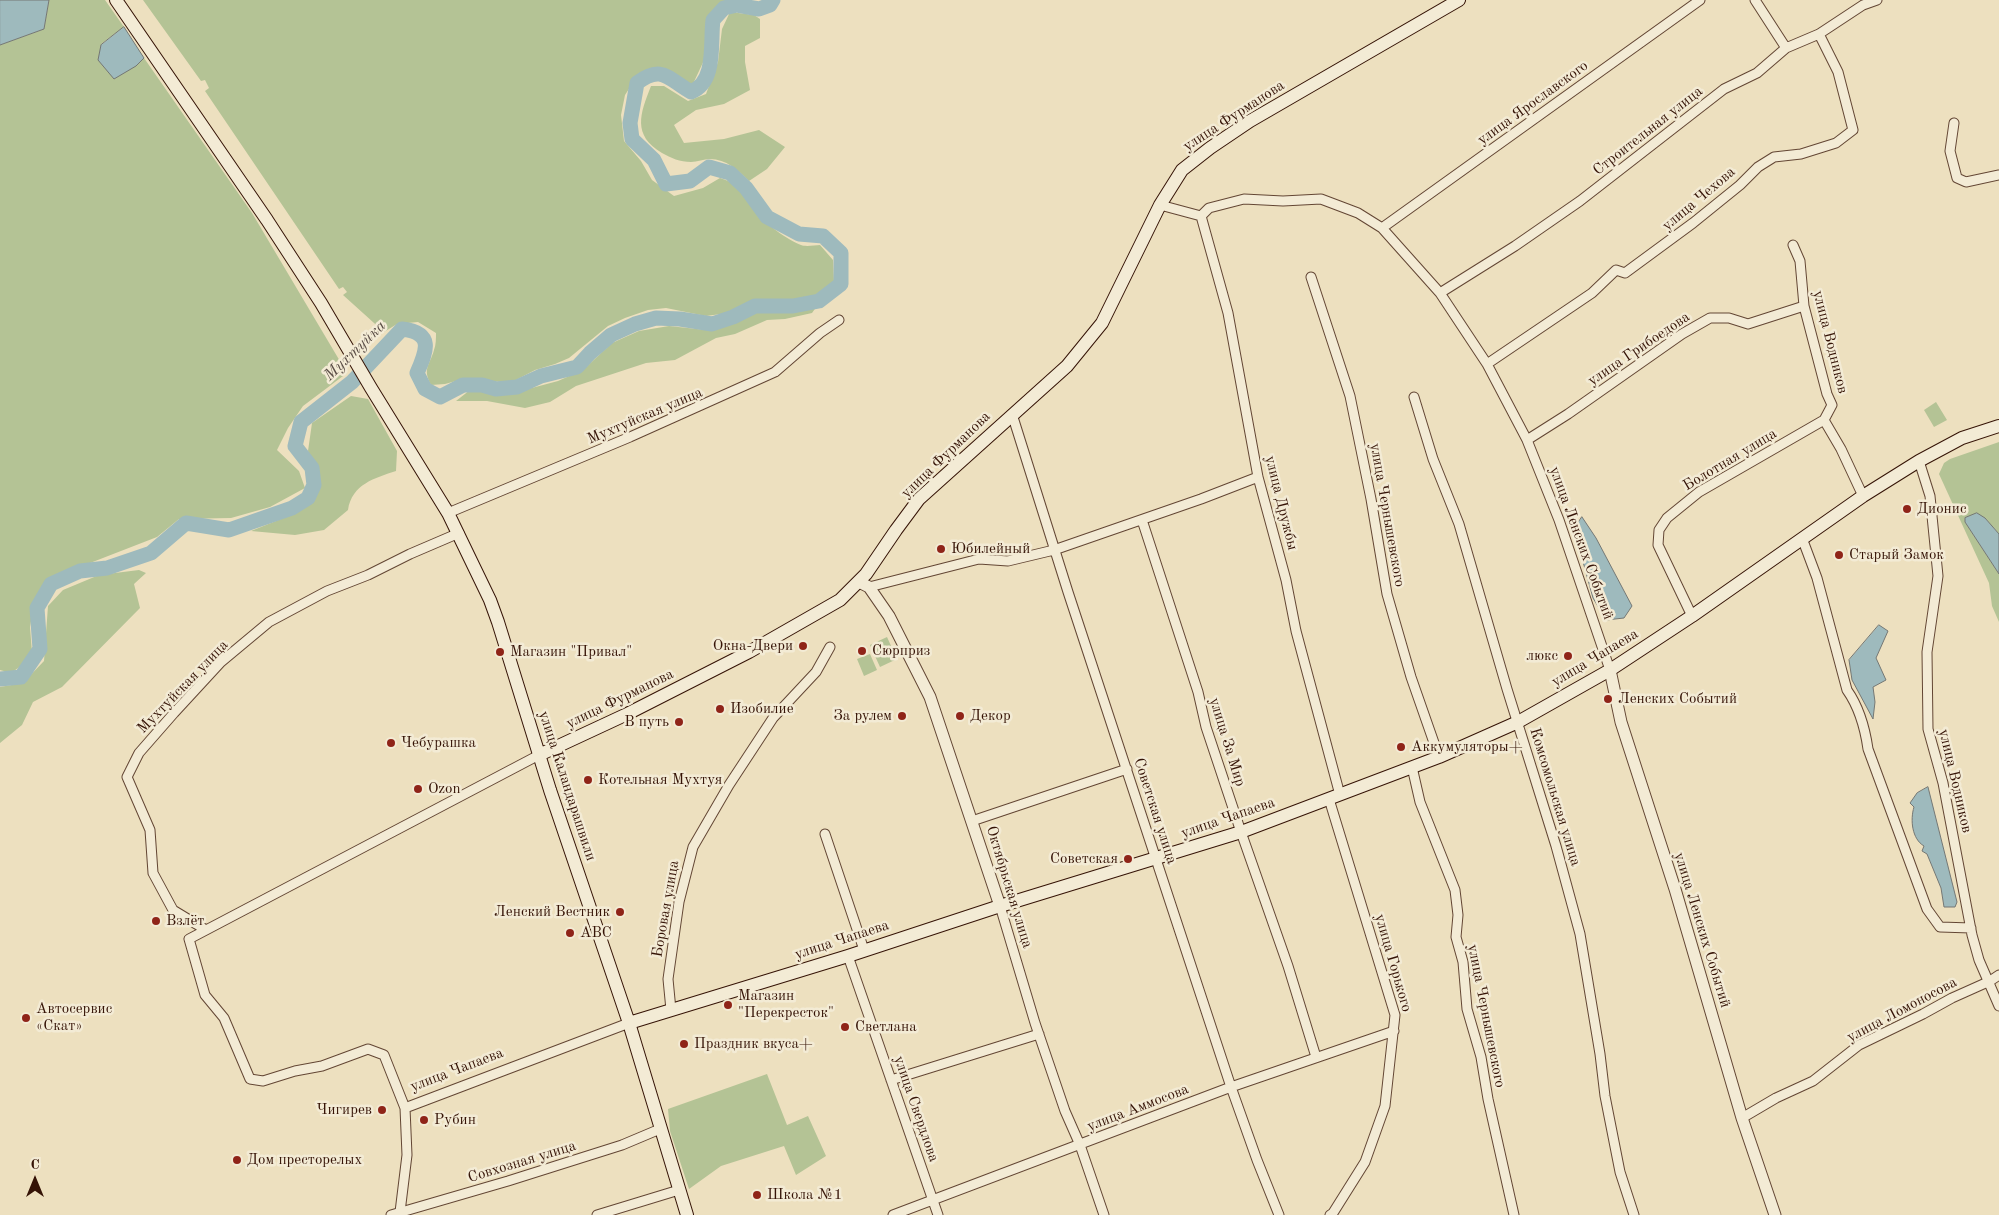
<!DOCTYPE html>
<html>
<head>
<meta charset="utf-8">
<style>
  body { margin:0 }
  #map { position:relative; width:1999px; height:1215px; overflow:hidden; background:#ede0bf; font-family:"Old Standard TT",serif }
  canvas { display:block }
  .north { position:absolute; left:10px; top:1155px; width:50px; height:50px; -webkit-text-stroke:4px #f3ebd5; paint-order:stroke; rotate:0deg; font-size:14px; font-weight:700; line-height:20px; text-align:center; color:#351306 }
  .north::after { content:''; display:block; margin:auto; width:18px; height:22px; background:#351306; clip-path:polygon(50% 0,100% 100%,50% 72%,0 100%) }
</style>
</head>
<body>
<div id="map">
<canvas width="1999" height="1215"></canvas>
<div class="north">С</div>
</div>
<script>
const g = document.querySelector('canvas').getContext('2d');
g.lineJoin = 'round';
function fill(path, color) { g.fillStyle = color; g.fill(path, 'evenodd'); }
function trace(path, color, width, dash) { g.strokeStyle = color; g.lineWidth = width; g.lineCap = dash ? 'butt' : 'round'; g.setLineDash(dash || []); g.stroke(path); }
function drawText(font, color, halo, rows, align = 'center') {
  g.font = font + ' "Old Standard TT",serif'; g.lineWidth = 5; g.setLineDash([]); g.textBaseline = 'middle'; g.strokeStyle = halo; g.fillStyle = color; for (const [text, x, y, turn = 0] of rows) {
    g.save(); g.translate(x, y); g.rotate((+turn || 0) * Math.PI / 180); g.textAlign = isNaN(turn) ? turn : align; if (halo) g.strokeText(text, 0, 0); g.fillText(text, 0, 0); g.restore();
  }
}
const green = new Path2D(`
  M49 0H105L124 27 101 44 136 66 144 58 252 213 347 373 303 406 288 428 277 450 299 471 305 488 270 507 231 518 179 519 157 537 54 577 35 598 30 627 32 653 21 666 11 673 0 670V45L44 29Z
  M143 0H732L718 5 707 19 706 56 692 86 665 71 649 69 638 75 625 95 621 115 624 141 641 161 652 180 674 196 703 188 720 178C740 184 743 197 756 212 763 222 789 241 801 245 806 247 815 245 820 245L833 260 834 282 816 296 768 303 758 301 746 303 728 313 706 316 666 308 648 310 625 318 608 326 569 358 555 364 535 370 510 383 467 378 445 384 431 385C422 368 430 365 434 350 436 345 436 338 436 333L418 322 397 324 384 332 343 295 347 292 343 287 339 289 205 91 209 88 205 80 201 81Z
  M730 12 754 15 760 19V38L745 46V62L750 90 724 104 696 110 674 125 684 143 724 139 759 130 785 147 767 169 749 181C738 170 726 159 710 159 704 159 697 162 691 162 680 162 671 158 662 153 632 135 640 114 651 86H664L688 101 706 94 718 62 722 29Z
  M817 306 812 313 785 319 767 320 735 334 716 338 675 360 646 363 576 386 550 402 525 408 487 401H456L470 390 494 394 513 393 558 381 583 370 612 343 639 331 669 326 706 330 758 312Z
  M351 396 368 399 397 451 396 471C375 478 352 484 348 510L324 530 295 535 251 531 291 515 321 487 308 451 312 423Z
  M1936 402 1947 420 1934 427 1924 410Z
  M1999 442V534L1985 518 1965 522 1999 574V622L1992 606 1989 583 1939 474 1944 463 1950 459Z
  M139 570 146 573 134 584 140 608 62 687 33 702 22 725 0 743V687L23 683 44 661 48 606 63 590 99 575Z
  M887 637 897 659 880 667 870 645Z
  M870 654 877 670 864 676 857 659Z
  M767 1074 787 1125 808 1116 826 1156 796 1175 784 1146 721 1166 689 1189 670 1131 668 1109Z`);
const water = new Path2D(`
  M0 0H49L44 29 0 45Z
  M124 27 144 58 136 66 114 79 98 60 101 45Z
  M1977 513 1985 518 1999 534V574L1965 522V518Z
  M1582 517 1596 538 1632 606 1624 618 1606 620 1593 598 1574 529Z
  M1879 625 1888 631 1876 658 1886 680 1873 687 1875 702 1873 719 1852 680 1849 660Z
  M1928 787 1957 902 1955 907H1944L1941 888 1927 854 1922 851 1924 846C1912 839 1910 820 1914 807L1910 803 1917 793Z`);
const river = new Path2D(`
  M0 679 21 677 40 649 37 608 51 584 80 571 107 568 151 553 186 523 229 530 292 508 308 498 314 485 312 468 295 446 301 422 352 382 402 329C434 333 427 350 417 373L425 389 440 397 463 385H482L496 389 517 387 541 376 577 367 590 353 611 335 635 324 656 318 680 319 712 324 733 317 755 306H793L819 301 841 284V253L823 236 799 234 767 217 746 188 730 173 709 167 690 181 666 184 654 160 632 139 630 123 637 83C662 64 668 79 691 92 717 82 710 42 713 20L724 8 737 5 759 9 770 5 773 0`);
const minor = new Path2D(`
  M1755 0 1786 48
  M1954 123 1950 151 1957 178 1966 182 1999 175
  M1160 205 1201 216 1209 208 1244 199 1283 201 1321 199 1358 213 1382 228 1440 293 1487 364 1527 440 1559 520 1610 670
  M1201 216 1228 313 1258 477 1286 580 1296 631 1340 795
  M1382 228 1700 0
  M1793 245 1800 261 1804 306 1827 394 1832 405 1824 420 1841 449 1863 496
  M1311 277 1350 396 1371 499 1387 594 1411 677 1439 757
  M1440 293 1515 246 1580 201 1724 89 1757 73 1786 48 1819 34 1863 5 1877 0
  M1487 364 1592 293 1616 270 1625 273 1693 223 1740 185 1758 167 1774 157 1801 154 1836 143 1853 130 1838 72 1819 34
  M1414 397 1433 459 1459 524 1507 689 1556 846 1580 934 1600 1054 1605 1096 1620 1172 1634 1215
  M1012 414 1068 592 1231 1087 1257 1160 1279 1215
  M1527 440 1568 414 1682 334 1710 318H1729L1748 324 1804 306
  M1919 461 1930 496 1938 576 1927 652 1928 729 1943 783 1972 935 1979 960 1999 1006
  M448 513 630 437 775 372 820 333 839 320
  M1142 520 1198 692 1206 727 1241 832 1288 966 1316 1057
  M1802 538 1817 578 1847 690C1859 707 1865 728 1868 749L1927 909 1940 927 1971 928
  M869 587 979 559 1008 561 1054 550 1201 499 1258 477
  M1692 616 1658 545 1659 530 1667 518 1699 492 1824 420
  M1412 767 1420 802 1455 890 1458 915 1456 937 1463 962 1467 1009 1481 1057 1488 1099 1514 1215
  M1329 799 1395 1015 1385 1106 1365 1162 1333 1213 1330 1215
  M972 821 1127 769
  M825 834 864 950
  M1000 906 1035 1023 1065 1111 1080 1145 1104 1215
  M206 930 173 910 153 873 150 830 127 777 139 753 174 713 221 662 269 622 327 591 368 575 410 554 459 533
  M848 956 938 1215
  M671 1010 668 979 679 902 693 847 729 785 773 718 816 672 830 647
  M891 1080 1039 1034
  M405 1108 629 1023
  M1742 1118 1776 1098 1813 1081 1859 1045 1923 1014 1952 998 1990 981 1999 975
  M400 1212 407 1155 405 1108 384 1055 368 1049 322 1066 295 1071 263 1081 250 1079 224 1018 205 995 189 939 539 755
  M391 1215 508 1181 622 1145 660 1129
  M597 1215 679 1190
  M893 1215 1231 1087 1394 1031`);
const tertiary = new Path2D(`
  M859 582 869 587 889 616 930 697 1000 906
  M1610 670 1621 722 1675 889 1742 1118 1775 1215`);
const secondary = new Path2D(`
  M116 0 267 220 321 303 371 388 448 513 490 600 498 622 550 790 629 1023 687 1215
  M539 755 625 715 749 652 840 600 866 574 896 530 919 499 1067 366 1102 323 1160 205 1182 170 1210 148 1250 121 1459 0
  M629 1023 848 956 1000 906 1241 832 1439 757 1518 722 1610 670 1692 616 1863 496 1919 461 1962 438 1999 426`);
const markers = [
  [1907,509,5,"#8f2418"],
  [941,549,5,"#8f2418"],
  [1839,555,5,"#8f2418"],
  [803,646,5,"#8f2418"],
  [862,651,5,"#8f2418"],
  [500,652,5,"#8f2418"],
  [1568,656,5,"#8f2418"],
  [1608,699,5,"#8f2418"],
  [720,709,5,"#8f2418"],
  [902,716,5,"#8f2418"],
  [960,716,5,"#8f2418"],
  [679,722,5,"#8f2418"],
  [391,743,5,"#8f2418"],
  [1401,747,5,"#8f2418"],
  [588,780,5,"#8f2418"],
  [418,789,5,"#8f2418"],
  [1128,859,5,"#8f2418"],
  [620,912,5,"#8f2418"],
  [156,921,5,"#8f2418"],
  [570,933,5,"#8f2418"],
  [728,1005,5,"#8f2418"],
  [26,1018,5,"#8f2418"],
  [845,1027,5,"#8f2418"],
  [684,1044,5,"#8f2418"],
  [382,1110,5,"#8f2418"],
  [424,1120,5,"#8f2418"],
  [237,1160,5,"#8f2418"],
  [757,1195,5,"#8f2418"]
];
const streetNames = [
  ["улица Ярославского",1533,103,-36],
  ["улица Фурманова",1234,116,-33],
  ["Строительная улица",1648,131,-38],
  ["улица Чехова",1699,199,-40],
  ["улица Водников",1830,342,76],
  ["улица Грибоедова",1639,349,-34],
  ["Мухтуйская улица",645,416,-23],
  ["улица Фурманова",946,455,-44],
  ["Болотная улица",1730,460,-31],
  ["улица Дружбы",1281,503,76],
  ["улица Чернышевского",1387,515,80],
  ["улица Ленских Событий",1581,543,70],
  ["улица Чапаева",1595,658,-31],
  ["Мухтуйская улица",183,687,-46],
  ["улица Фурманова",620,699,-26],
  ["улица За Мир",1227,742,73],
  ["улица Водников",1955,781,77],
  ["улица Каландарашвили",567,786,72],
  ["Комсомольская улица",1555,797,73],
  ["Советская улица",1155,811,72],
  ["улица Чапаева",1228,818,-19],
  ["Октябрьская улица",1009,887,73],
  ["Боровая улица",666,909,-80],
  ["улица Ленских Событий",1702,930,73],
  ["улица Чапаева",842,940,-18],
  ["улица Горького",1393,963,74],
  ["улица Ломоносова",1902,1010,-28],
  ["улица Чернышевского",1486,1016,79],
  ["улица Чапаева",457,1070,-21],
  ["улица Аммосова",1138,1108,-21],
  ["улица Свердлова",916,1109,71],
  ["Совхозная улица",522,1162,-17]
];
const poiNames = [
  ["Дионис",1917,509],
  ["Юбилейный",951,549],
  ["Старый Замок",1849,555],
  ["Окна-Двери",793,646,"right"],
  ["Сюрприз",872,651],
  ["Магазин \"Привал\"",510,652],
  ["люкс",1558,656,"right"],
  ["Ленских Событий",1618,699],
  ["Изобилие",730,709],
  ["За рулем",892,716,"right"],
  ["Декор",970,716],
  ["В путь",669,722,"right"],
  ["Чебурашка",401,743],
  ["Аккумуляторы+",1411,747],
  ["Котельная Мухтуя",598,780],
  ["Ozon",428,789],
  ["Советская",1118,859,"right"],
  ["Ленский Вестник",610,912,"right"],
  ["Взлёт",166,921],
  ["ABC",580,933],
  ["Магазин",738,996],
  ["\"Перекресток\"",738,1013],
  ["Автосервис",36,1009],
  ["«Скат»",36,1026],
  ["Светлана",855,1027],
  ["Праздник вкуса+",694,1044],
  ["Чигирев",372,1110,"right"],
  ["Рубин",434,1120],
  ["Дом престорелых",247,1160],
  ["Школа №1",767,1195]
];
const waterNames = [
  ["Мухтуйка",355,351,-44]
];
fill(green, '#b4c395');
fill(water, '#9ebabd');
trace(water, '#747774', 1);
trace(river, '#9ebabd', 15);
trace(minor, '#634634', 11);
trace(tertiary, '#634634', 13);
trace(secondary, '#351306', 14);
trace(minor, '#f3ebd5', 9);
trace(tertiary, '#f3ebd5', 11);
trace(secondary, '#f3ebd5', 12);
for (const [x, y, r, color] of markers) { const dot = new Path2D(); dot.arc(x, y, r, 0, 2 * Math.PI); g.fillStyle = color; g.fill(dot); trace(dot, '#f3ebd5', 2); }
drawText('15px', '#351306', '#f3ebd5', streetNames);
drawText('15px', '#351306', '#f3ebd5', poiNames, 'left');
drawText('italic 16px', '#5a4d46', '#f3ebd5', waterNames);
</script>
</body>
</html>
